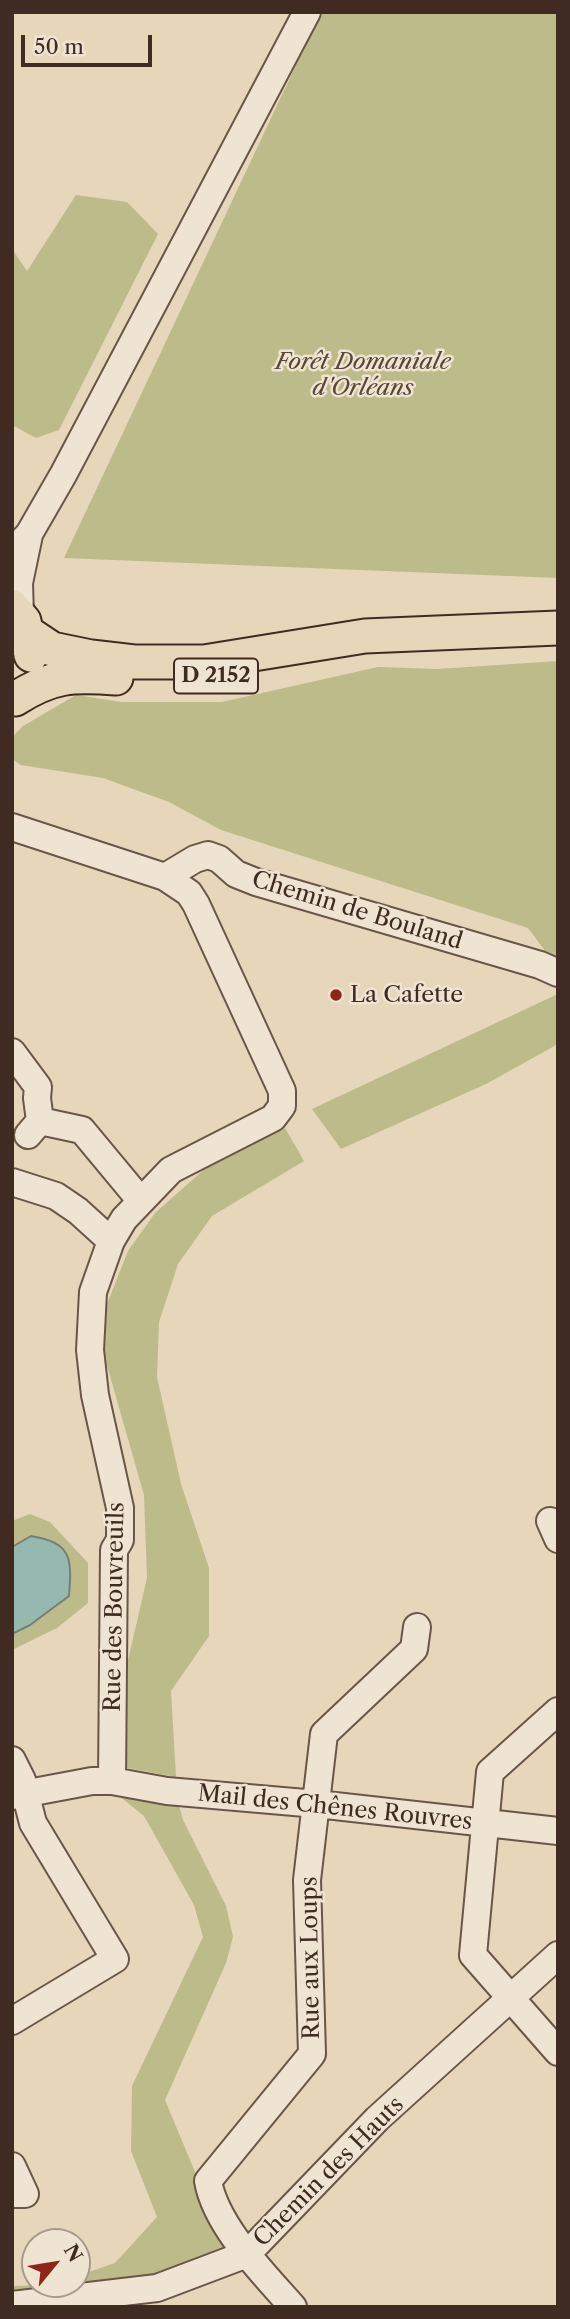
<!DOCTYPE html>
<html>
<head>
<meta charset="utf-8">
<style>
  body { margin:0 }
  #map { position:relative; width:570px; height:2319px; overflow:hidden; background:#e6d6ba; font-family:"Libre Caslon Text",serif }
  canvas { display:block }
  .frame { position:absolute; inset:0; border:14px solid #402b23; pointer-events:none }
  .north { position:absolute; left:21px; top:2228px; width:70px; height:70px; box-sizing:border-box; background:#efe4d2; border:2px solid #a99a8c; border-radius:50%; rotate:60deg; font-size:19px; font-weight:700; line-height:28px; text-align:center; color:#402b23 }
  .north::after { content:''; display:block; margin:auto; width:24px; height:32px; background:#8f2418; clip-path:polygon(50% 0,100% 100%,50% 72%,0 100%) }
  .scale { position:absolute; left:21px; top:35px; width:131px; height:32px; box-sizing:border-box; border:4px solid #402b23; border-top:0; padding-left:9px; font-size:21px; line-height:24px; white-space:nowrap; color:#402b23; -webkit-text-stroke:5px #efe4d2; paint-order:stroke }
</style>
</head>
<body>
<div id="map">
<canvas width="570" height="2319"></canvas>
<div class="frame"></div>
<div class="north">N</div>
<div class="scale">50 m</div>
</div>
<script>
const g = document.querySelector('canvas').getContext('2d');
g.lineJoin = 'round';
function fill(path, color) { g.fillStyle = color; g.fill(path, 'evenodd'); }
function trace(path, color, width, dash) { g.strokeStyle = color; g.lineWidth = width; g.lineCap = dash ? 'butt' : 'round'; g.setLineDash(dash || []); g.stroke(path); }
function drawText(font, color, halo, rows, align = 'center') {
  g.font = font + ' "Libre Caslon Text",serif'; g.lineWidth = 5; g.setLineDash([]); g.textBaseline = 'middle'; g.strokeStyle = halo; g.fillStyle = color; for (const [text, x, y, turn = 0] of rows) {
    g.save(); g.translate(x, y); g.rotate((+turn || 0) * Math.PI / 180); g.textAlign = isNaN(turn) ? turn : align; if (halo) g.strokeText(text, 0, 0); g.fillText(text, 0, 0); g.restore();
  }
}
const green = new Path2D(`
  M321 12H558V578L64 558Z
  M76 195 127 202 158 234 59 430 36 438 12 425V249L27 271Z
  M558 661V986L554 963 528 928 221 830 169 802 103 778 21 765 12 759V737L23 726 76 695 122 702H222L378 667 438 669Z
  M558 994V1044L486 1084 341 1149 312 1109Z
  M285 1128 304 1161 212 1216 178 1264 159 1322 157 1377 181 1484 209 1568V1636L171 1691 176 1777 122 1767 126 1669 147 1578 144 1495 104 1355 107 1304 128 1251 155 1213 207 1167Z
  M30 1514 50 1522 88 1563V1603L57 1628 12 1650V1521Z
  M118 1795 177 1798 183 1820 226 1906 233 1937 226 1963 165 2100 235 2268 12 2307V2286L77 2284V2276L115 2263 157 2217 131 2151 132 2086 203 1937 194 1905 144 1816Z`);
const water = new Path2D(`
  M31 1536C72 1543 72 1558 69 1596L30 1625 12 1634V1547Z`);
const minor = new Path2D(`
  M12 552 29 534 63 475 307 12
  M20 616 19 583 29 535
  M12 827 165 877 189 893 196 904 282 1091V1106L273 1118 171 1170 124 1219 111 1241 93 1292 90 1350 95 1395 120 1508V1540L114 1550 112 1781
  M165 877 195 859 208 855 219 859 236 874 256 882 540 965 558 973
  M12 1052 38 1087 37 1098 40 1121
  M28 1135 40 1121 82 1130 141 1201
  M12 1182 56 1196 78 1211 111 1241
  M550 1521 558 1539
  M558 1711 490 1772 473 1955 558 2052
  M12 1760 22 1780 33 1823 115 1959 12 2021
  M12 1796 92 1781H112L167 1791 317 1804 558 1831
  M12 2166 25 2194H12
  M12 2305 157 2288 247 2254 377 2119 558 1955
  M293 2307C263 2273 216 2226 208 2181L312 2054 307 1880 324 1734 414 1649 417 1627`);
const major = new Path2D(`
  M12 607 24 621 31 655
  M28 633 52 649 91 657 134 662H204L365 636 558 628
  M15 699C53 675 72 675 116 678`);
const markers = [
  [336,995,7,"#8f2418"]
];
const shields = [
  [216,676,84]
];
const shieldNames = [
  ["D 2152",216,676]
];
const parkNames = [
  ["Forêt Domaniale",363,362],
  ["d'Orléans",363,388]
];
const streetNames = [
  ["Chemin de Bouland",357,911,17],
  ["Rue des Bouvreuils",115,1607,-89],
  ["Mail des Chênes Rouvres",335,1808,6],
  ["Rue aux Loups",311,1958,-91],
  ["Chemin des Hauts",329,2172,-45]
];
const poiNames = [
  ["La Cafette",350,995]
];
fill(green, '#bdbb8a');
fill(water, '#96b9af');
trace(water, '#748077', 2);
trace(minor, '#6a5649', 30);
trace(major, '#402b23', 37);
trace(minor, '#efe4d2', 26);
trace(major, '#e6d6ba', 33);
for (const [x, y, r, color] of markers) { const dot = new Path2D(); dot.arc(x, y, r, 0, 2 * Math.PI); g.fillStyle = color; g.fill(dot); trace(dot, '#efe4d2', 2.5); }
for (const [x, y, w] of shields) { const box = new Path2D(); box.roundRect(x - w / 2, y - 17.5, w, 35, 5); g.fillStyle = '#efe4d2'; g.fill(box); trace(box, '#402b23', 2); }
drawText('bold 21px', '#402b23', null, shieldNames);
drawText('italic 23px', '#594838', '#efe4d2', parkNames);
drawText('23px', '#402b23', '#efe4d2', streetNames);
drawText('23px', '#402b23', '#efe4d2', poiNames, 'left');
</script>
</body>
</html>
